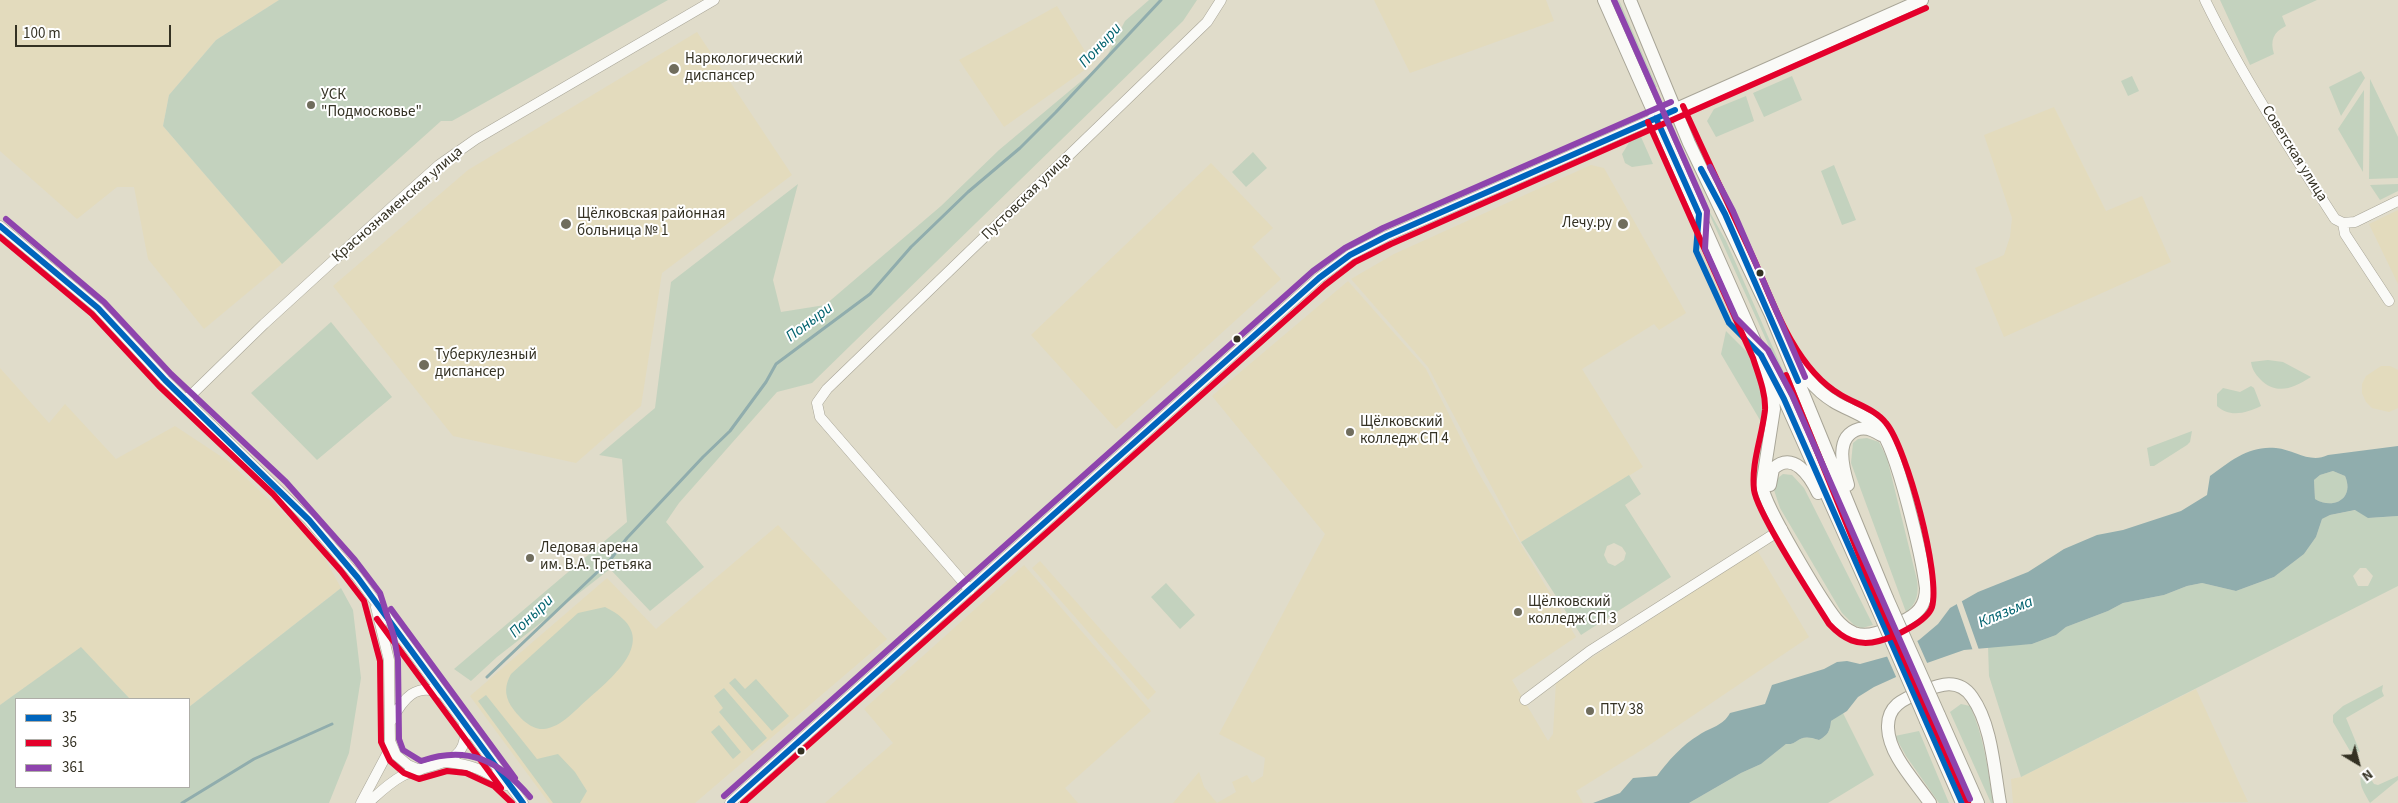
<!DOCTYPE html>
<html>
<head>
<meta charset="utf-8">
<style>
  body { margin:0 }
  #map { position:relative; width:2398px; height:803px; overflow:hidden; background:#e0dcca; font-family:"Source Sans 3",sans-serif }
  canvas { display:block }
  .legend { position:absolute; left:15px; top:698px; width:175px; height:90px; box-sizing:border-box; background:#fff; border:1px solid #aeada7; margin:0; padding:6px 9px; list-style:none; font-size:15px; color:#343123 }
  .legend li { display:flex; align-items:center; gap:10px; height:25px }
  .legend b { width:25px; border:1px solid #aeada7 }
  .north { position:absolute; left:2333px; top:738px; width:50px; height:50px; -webkit-text-stroke:4px #fff; paint-order:stroke; rotate:143deg; font-size:14px; font-weight:700; line-height:20px; text-align:center; color:#343123 }
  .north::after { content:''; display:block; margin:auto; width:18px; height:22px; background:#343123; clip-path:polygon(50% 0,100% 100%,50% 72%,0 100%) }
  .scale { position:absolute; left:15px; top:25px; width:156px; height:22px; box-sizing:border-box; border:2px solid #343123; border-top:0; padding-left:6px; font-size:15px; line-height:18px; white-space:nowrap; color:#343123; -webkit-text-stroke:4px #fff; paint-order:stroke }
</style>
</head>
<body>
<div id="map">
<canvas width="2398" height="803"></canvas>
<ul class="legend">
<li><b style="height:6px;background:#0065bd"></b>35</li>
<li><b style="height:6px;background:#e4002b"></b>36</li>
<li><b style="height:6px;background:#8e44ad"></b>361</li>
</ul>
<div class="north">N</div>
<div class="scale">100 m</div>
</div>
<script>
const g = document.querySelector('canvas').getContext('2d');
g.lineJoin = 'round';
function fill(path, color) { g.fillStyle = color; g.fill(path, 'evenodd'); }
function trace(path, color, width, dash) { g.strokeStyle = color; g.lineWidth = width; g.lineCap = dash ? 'butt' : 'round'; g.setLineDash(dash || []); g.stroke(path); }
function drawText(font, color, halo, rows, align = 'center') {
  g.font = font + ' "Source Sans 3",sans-serif'; g.lineWidth = 4; g.setLineDash([]); g.textBaseline = 'middle'; g.strokeStyle = halo; g.fillStyle = color; for (const [text, x, y, turn = 0] of rows) {
    g.save(); g.translate(x, y); g.rotate((+turn || 0) * Math.PI / 180); g.textAlign = isNaN(turn) ? turn : align; if (halo) g.strokeText(text, 0, 0); g.fillText(text, 0, 0); g.restore();
  }
}
const built = new Path2D(`
  M0 0H279L216 40 169 95 163 126 282 264 204 329 148 259 134 187H117L77 219 0 151Z
  M1374 0H1546L1554 21 1410 73Z
  M1057 6 1093 64 1004 127 959 60Z
  M697 32 792 175 662 273 641 406 576 463 453 436 333 286 468 170Z
  M2054 107 2106 211 2142 196 2171 262 2004 337 1975 268 2004 255 2010 237 2012 218 1984 135Z
  M1211 163 1273 228 1252 247 1281 279 1116 429 1031 335Z
  M1591 165 1604 168 1686 313 1659 330 1654 324 1582 369 1643 467 1521 542 1428 367 1351 279 1394 254Z
  M2398 210V284L2369 224Z
  M1348 281 1426 369 1478 472 1576 637 1512 680 1548 741 1553 734 1556 681 1757 550 1809 637 1648 746 1576 791 1583 803H1173L1199 772 1204 787 1217 803 1236 792 1232 782 1247 775 1252 783 1263 776 1265 758 1219 734 1325 534 1212 396Z
  M2381 366H2390L2398 370V408L2389 412 2372 408 2366 402 2362 393V384L2366 376Z
  M0 368 49 423 65 404 116 459 175 426 228 461 318 546 341 588 189 707V699H130L81 648 0 705Z
  M778 525 887 639 695 803H549L470 696 607 578 656 629Z
  M1040 561 1156 692 1148 700 1032 568Z
  M1024 565 1151 711 1065 788 1078 803H825L893 743 864 709Z
  M2196 689 2248 802 2013 803 2011 779 2021 777Z`);
const green = new Path2D(`
  M279 0H668L452 121H441L282 264 163 126 169 95 216 40Z
  M1149 0H1197L1183 21 812 383 777 392 679 503 666 522 704 567 650 611 610 569 497 657 471 681 454 669 627 522 622 459 599 455 655 408 671 282 798 184 773 280 781 312 825 305 941 206 999 150 1104 62 1125 21Z
  M1619 0 1657 87 1654 88 1615 2Z
  M2220 0H2317L2282 16 2286 26C2273 32 2270 41 2274 54L2250 65Z
  M2361 71 2365 78 2341 116 2329 87Z
  M1792 76 1802 100 1764 117 1753 93Z
  M2132 76 2139 91 2128 96 2121 81Z
  M2370 79 2398 137V178L2369 179Z
  M2364 90 2363 172 2338 129Z
  M1746 96 1754 121 1716 137 1707 121 1714 109Z
  M1641 137 1653 164 1632 167 1625 163 1622 154 1630 141Z
  M1253 152 1267 168 1246 187 1232 172Z
  M1834 165 1856 220 1842 225 1821 171Z
  M2398 184V191L2380 200 2370 185Z
  M1703 200 1726 241 1821 457H1819Z
  M331 322 392 397 317 460 251 393Z
  M1726 331 1750 355 1767 397 1769 407 1767 432 1721 354Z
  M2268 360 2283 362 2311 377C2294 388 2276 396 2260 379 2255 374 2252 369 2251 362Z
  M2251 386 2254 388 2261 406C2247 413 2229 418 2217 406V394L2223 388 2240 392Z
  M2192 431 2190 442 2187 445 2154 466H2150L2147 448Z
  M1867 438 1879 442 1887 458 1917 580C1919 593 1917 604 1906 612L1851 463 1853 443 1858 439Z
  M2333 471 2345 476C2355 499 2333 510 2315 499L2314 480 2320 475Z
  M1783 474 1792 475 1804 488 1873 625 1862 628 1854 625 1842 613 1780 508 1774 490 1773 482Z
  M1629 475 1641 494 1625 505 1671 577 1581 635 1521 542ZM1614 543 1622 547 1626 553 1624 560 1615 566 1608 563 1604 555 1607 546Z
  M2356 510 2369 518 2398 516V586L2021 777 1989 676 1988 646 2032 644 2056 635 2066 627 2108 611 2123 603 2164 595 2187 586 2202 583 2236 591 2274 577 2304 554 2316 537 2322 519 2330 515ZM2360 568H2366L2373 576 2368 586H2358L2353 576Z
  M1166 583 1195 615 1180 629 1151 597Z
  M341 588 353 610 361 678 349 753 329 803H0V705L81 647 130 699H16V787H189V707Z
  M605 607C662 635 619 672 588 699 576 709 562 727 544 729 530 730 518 716 511 706 504 694 505 685 511 674L578 613Z
  M735 678 745 689 756 679 789 716 772 731 729 683Z
  M2383 685 2382 691 2384 696 2346 718 2360 752 2350 751 2333 722V715L2343 706Z
  M724 688 767 738 752 751 719 712 723 708 714 696Z
  M486 695 537 759 558 754 575 772 587 791 580 803H553L478 701Z
  M1961 704 1970 706C1984 736 1988 770 1993 803H1991L1950 712Z
  M1843 713 1874 775 1828 803H1689L1741 773 1761 764 1786 744C1800 745 1797 732 1819 740 1828 735 1830 731 1831 721Z
  M719 725 741 752 733 759 711 732Z
  M1919 731 1949 803H1939L1906 756 1895 736Z
  M2365 770 2374 784 2378 785 2398 776V780L2370 803C2364 792 2355 780 2365 770Z`);
const water = new Path2D(`
  M2398 446V516L2368 518 2355 510 2330 515 2322 519 2316 537 2304 554 2274 577 2236 591 2202 583 2187 586 2164 595 2123 603 2108 611 2066 627 2056 635 2032 644 1964 650 1927 663 1874 687 1858 697 1847 711 1831 721C1830 731 1828 735 1819 740 1797 732 1800 745 1786 744L1761 764 1741 773 1689 803H1593L1620 793 1633 778 1657 776C1668 761 1682 745 1699 735 1711 727 1723 726 1730 713L1765 704 1772 685 1824 669 1837 662 1847 661 1860 664 1889 656 1919 640 1938 624 1950 608 1978 592 2028 572 2064 549 2097 535 2123 530 2181 511 2207 495 2210 476C2230 461 2250 445 2276 448 2295 450 2310 464 2328 455ZM2333 471 2345 476C2355 499 2333 510 2315 499L2314 480 2320 475Z`);
const pier = new Path2D(`
  M1961 599 1979 650 1973 651 1956 602Z
  M1916 638 1928 665 1897 679 1886 654Z`);
const stream = new Path2D(`
  M487 677 610 560 627 538 703 457 730 431 766 382 776 364 870 294 911 247 968 192 1020 148 1056 112 1161 0
  M182 803 254 759 332 724`);
const minor = new Path2D(`
  M2205 0C2242 76 2289 148 2335 219L2343 223
  M2343 223 2345 234 2389 301
  M2343 223 2355 222 2398 201
  M0 226 98 308 165 380 309 520 358 578 523 803
  M186 400 264 324 392 207 439 165 476 139 714 0
  M970 590 820 417 817 403 827 389 1207 22 1221 0
  M376 607 389 660 390 741 396 755 408 765 420 770
  M1525 700 1590 651 1782 529
  M391 721C403 699 416 681 443 694
  M445 762C469 764 486 770 506 785
  M361 803 387 754 390 741
  M368 803C379 793 389 783 402 776 428 762 472 768 464 724
  M730 803 1319 278 1350 255 1387 236 1656 118`);
const major = new Path2D(`
  M1604 0 1761 355 1784 399 1875 603
  M1630 0 1689 143 1771 315 1887 598
  M1656 118 1922 0
  M1761 355 1772 392 1774 409 1762 486C1765 507 1821 600 1836 619 1841 625 1847 630 1854 633 1870 639 1887 629 1901 622 1917 615 1926 606 1926 588 1922 558 1897 447 1879 428 1867 415 1847 410 1833 401 1811 388 1797 364 1783 344
  M1770 485 1773 469C1793 450 1810 476 1818 493
  M1848 485C1843 468 1834 436 1859 429 1866 427 1875 431 1881 435
  M1939 715 1978 803
  M1926 721 1962 803
  M1930 803C1915 781 1889 755 1888 728 1887 706 1903 699 1921 692 1939 685 1958 677 1972 697 1992 725 1994 770 2000 803`);
const majorBridge = new Path2D(`
  M1887 598 1939 715
  M1875 603 1926 721`);
const bus1 = new Path2D(`
  M1656 118 1699 214 1696 251 1729 323 1761 355 1784 399 1962 803
  M1701 169 1725 214 1798 381
  M0 226 98 308 165 380 309 520 358 578 523 803
  M730 803 1319 278 1350 255 1387 236 1675 110`);
const bus2 = new Path2D(`
  M1648 122 1753 358C1758 374 1766 393 1765 410 1762 437 1751 463 1754 490 1757 513 1814 600 1829 624 1843 639 1858 647 1879 641 1894 637 1927 622 1932 607 1941 576 1907 448 1886 423 1875 409 1856 404 1841 395 1820 383 1803 361 1791 340 1777 316 1767 289 1756 264 1732 212 1707 159 1683 106
  M0 237 92 314 159 386 273 494 341 571 364 601 380 661 381 742 390 761 404 773 419 779 447 771 466 773 494 786 512 803
  M1786 375 1868 577 1968 803
  M377 619 501 788
  M743 803 1325 285 1355 262 1391 244 1926 8`);
const bus3 = new Path2D(`
  M1614 0 1707 211 1705 249 1736 318 1768 350 1792 395 1970 799
  M1710 167 1733 211 1805 377
  M6 219 104 302 171 374 286 482 355 560 380 593 394 637 398 660 399 739 403 750 421 761C467 745 499 760 530 797
  M391 609 515 778
  M724 796 1313 271 1345 248 1383 228 1671 102`);
const markers = [
  [674,69,6,"#706d5d"],
  [311,105,5,"#706d5d"],
  [566,224,6,"#706d5d"],
  [1623,224,6,"#706d5d"],
  [1760,273,4.5,"#343123"],
  [1237,339,4.5,"#343123"],
  [424,365,6,"#706d5d"],
  [1350,432,5,"#706d5d"],
  [530,558,5,"#706d5d"],
  [1518,612,5,"#706d5d"],
  [1590,711,5,"#706d5d"],
  [801,751,4.5,"#343123"]
];
const poiNames = [
  ["Наркологический",685,60],
  ["диспансер",685,77],
  ["УСК",321,96],
  ["\"Подмосковье\"",321,113],
  ["Щёлковская районная",577,215],
  ["больница № 1",577,232],
  ["Лечу.ру",1612,224,"right"],
  ["Туберкулезный",435,356],
  ["диспансер",435,373],
  ["Щёлковский",1360,423],
  ["колледж СП 4",1360,440],
  ["Ледовая арена",540,549],
  ["им. В.А. Третьяка",540,566],
  ["Щёлковский",1528,603],
  ["колледж СП 3",1528,620],
  ["ПТУ 38",1600,711]
];
const streetNames = [
  ["Советская улица",2294,154,58],
  ["Пустовская улица",1027,197,-44],
  ["Краснознаменская улица",398,205,-41]
];
const waterNames = [
  ["Поныри",1101,46,-47],
  ["Поныри",810,323,-37],
  ["Клязьма",2006,613,-23],
  ["Поныри",532,617,-44]
];
fill(built, '#e3dbbd');
fill(green, '#c3d2be');
fill(water, '#90adad');
fill(pier, '#e0dcca');
trace(stream, '#90adad', 3);
trace(minor, '#a8a597', 11);
trace(major, '#a8a597', 14);
trace(minor, '#fafaf7', 10);
trace(major, '#fafaf7', 12);
trace(majorBridge, '#a8a597', 14, []);
trace(majorBridge, '#fafaf7', 12);
trace(bus1, '#0065bd', 6);
trace(bus2, '#e4002b', 6);
trace(bus3, '#8e44ad', 6);
for (const [x, y, r, color] of markers) { const dot = new Path2D(); dot.arc(x, y, r, 0, 2 * Math.PI); g.fillStyle = color; g.fill(dot); trace(dot, '#fff', 2); }
drawText('15px', '#343123', '#fff', poiNames, 'left');
drawText('15px', '#343123', '#fff', streetNames);
drawText('italic 16px', '#02636f', '#fff', waterNames);
</script>
</body>
</html>
